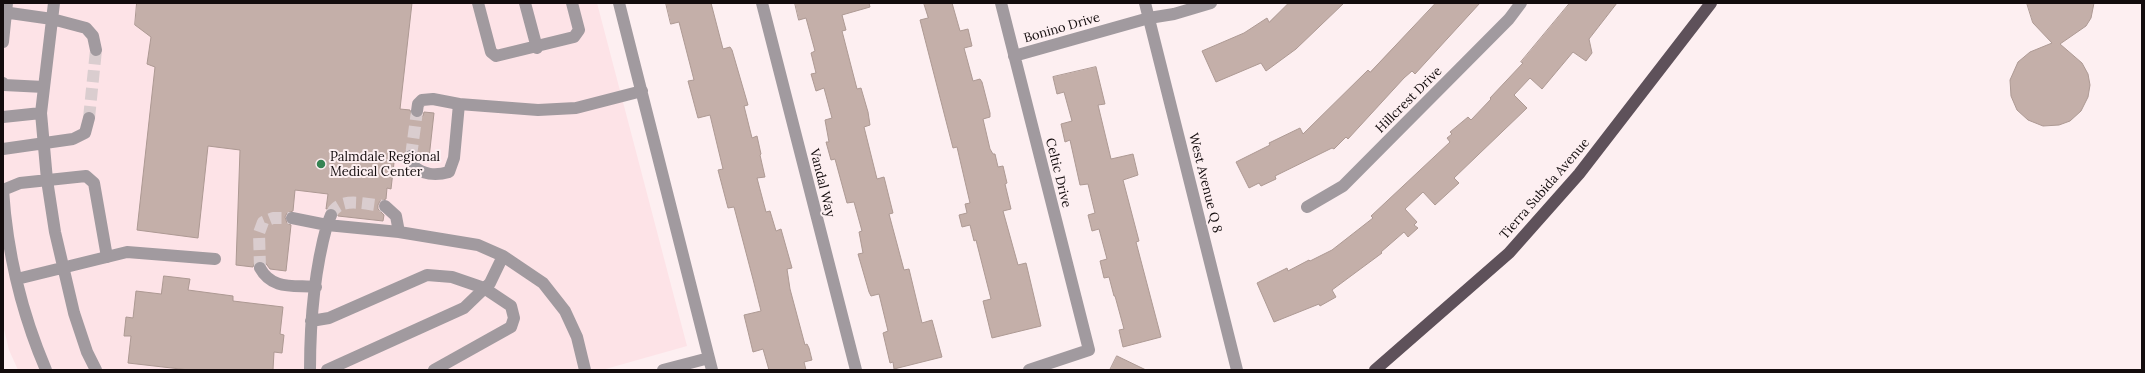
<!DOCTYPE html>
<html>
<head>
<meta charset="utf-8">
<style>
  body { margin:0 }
  #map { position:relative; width:2145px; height:373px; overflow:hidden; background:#fdeff1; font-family:Lora,serif }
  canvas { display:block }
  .frame { position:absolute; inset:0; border:4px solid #130c0d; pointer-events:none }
</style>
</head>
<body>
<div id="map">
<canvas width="2145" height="373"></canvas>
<div class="frame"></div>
</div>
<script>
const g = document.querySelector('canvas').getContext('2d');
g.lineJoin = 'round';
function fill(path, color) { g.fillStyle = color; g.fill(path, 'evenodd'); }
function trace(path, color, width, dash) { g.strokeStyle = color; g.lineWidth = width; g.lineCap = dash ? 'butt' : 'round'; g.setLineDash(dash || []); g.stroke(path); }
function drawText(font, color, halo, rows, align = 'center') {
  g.font = font + ' Lora,serif'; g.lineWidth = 4; g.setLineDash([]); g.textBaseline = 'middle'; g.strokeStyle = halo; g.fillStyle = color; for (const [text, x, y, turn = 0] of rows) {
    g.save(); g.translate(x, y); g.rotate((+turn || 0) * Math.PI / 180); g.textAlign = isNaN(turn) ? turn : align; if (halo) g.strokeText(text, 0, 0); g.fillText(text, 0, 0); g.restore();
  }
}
const built = new Path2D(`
  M3 3H597L687 346 602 370H18L9 350 3 325Z`);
const building = new Path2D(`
  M137 3H412L400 109 410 110 412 117 416 118 423 116 424 112 434 113 429 158 419 157 417 151 413 149 406 150 404 155 395 154 391 189 387 188 386 199 380 201 378 205V209L384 215 383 221 338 216 334 208 326 209 328 194 295 190 293 211 287 213 285 217 287 223 291 225 286 271 270 269 264 261H260L255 262 253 267 236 265 240 150 208 146 198 238 137 230 155 67 147 64 151 37 135 25Z
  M666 3H711L723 49 730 47 732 50 748 105 744 106 752 138 757 136 761 154 760 155 765 177 757 178 766 212 770 211 776 231 781 229 792 268 787 269 790 289 805 345 807 344 809 348 812 360 804 362 806 370H769L763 349 753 352 744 315 761 311 754 283 734 207 728 208 718 170 723 169 710 115 698 118 688 81 694 80 679 22 671 24Z
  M795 3H869L870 7 842 15 846 30 842 31 857 89 861 88 868 112 870 125 864 127 877 179 884 177 893 213 889 214 904 270 909 269 922 323 932 320 942 357 894 369 893 362 890 363 883 333 888 331 879 294 871 296 869 292 858 254 863 253 859 232 862 231 854 202 847 203 835 159 831 160 826 142H829L825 120 832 118 824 88 816 91 811 74 816 73 811 53 815 51 806 18 799 20Z
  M924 3H952L960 31 968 29 972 46 964 48 973 81 980 79 982 82 990 113V117L983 119 990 149 993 154H995L998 167 1003 166 1007 183 1005 184 1011 209 1003 211 1018 265 1026 263 1027 267 1041 326 992 338 983 301 991 299 976 240 974 241 970 225 962 227 959 215 967 213 965 204 970 203 957 147 953 148 920 20 928 18Z
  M1289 3H1344L1296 49 1266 71 1261 63 1216 82 1202 51 1244 33 1267 18 1269 22Z
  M1436 3H1480L1415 74 1412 71 1404 78 1348 139 1346 137 1334 149 1332 148 1275 176 1276 179 1261 186 1259 183 1249 188 1236 162 1270 145 1269 143 1300 128 1303 134 1368 70 1370 72Z
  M1570 3H1617L1589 39 1592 53 1586 61 1573 52 1542 89 1530 78 1514 95 1527 108 1454 178 1459 183 1435 205 1423 192 1405 209 1417 222 1414 225 1418 228 1408 237 1404 232 1381 252 1382 253 1332 290 1336 297 1320 306 1319 304 1274 322 1257 283 1287 268 1288 271 1309 260 1310 261 1332 250 1373 218 1371 216 1450 142 1447 138 1452 134 1450 132 1468 117 1471 120 1491 99 1490 98 1523 63 1521 62Z
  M2027 3H2094L2091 18 2086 26 2060 44 2082 63 2088 74 2090 85 2088 97 2081 111 2070 121 2059 125 2043 126 2028 120 2017 110 2011 96 2010 80 2018 62 2030 52 2052 43 2033 23Z
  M1096 67 1105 104 1098 105 1111 159 1133 154 1138 175 1123 180 1139 241 1136 242 1161 337 1123 347 1119 330 1124 329 1115 296H1114L1109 277 1104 278 1100 261 1107 259 1099 229 1092 231 1088 215 1095 213 1088 184 1080 185 1070 140 1065 142 1061 124 1072 121 1064 92 1057 94 1053 77Z
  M164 276 190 279 188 290 233 296V301L283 307 280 334 284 335 282 353 274 352 273 370H189L128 363 131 336H124L126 317 133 318 136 291 161 294Z
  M1117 356 1146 370H1110Z`);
const minorTunnel = new Path2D(`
  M89 118 96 50
  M411 156 417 111
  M331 215C339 195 367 205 385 206
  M260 268 259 233 263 222 273 218H292`);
const minor = new Path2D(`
  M54 3 41 113 47 180 55 232 74 313 87 352 96 370
  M478 3 491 52 496 56 574 37 579 30 572 3
  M525 3 537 48
  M619 3 712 370
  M762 3 856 370
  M1001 3 1089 350 1029 370
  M1145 3 1237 370
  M3 12 52 19 86 28 93 36 96 50
  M3 42 7 3
  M1014 56 1149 18 1174 14 1211 3
  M3 83 4 85 44 87
  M459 104 538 110 576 108 642 91
  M3 117 41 113
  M3 149 73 139 85 133 89 118
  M411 156 413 166C424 175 435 176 449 172L454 158 459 104 433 99 422 100 418 104 417 111
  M385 206 396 216 399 232
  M1307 207 1343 186 1509 19 1521 3
  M292 218 327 225 331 215
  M260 268C272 290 293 285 316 287
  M17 279 127 252 215 259
  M311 321 329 318 427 275 452 277 484 288 511 306 514 318 511 327 434 370
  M46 370C22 314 7 251 3 190L20 183 86 176 94 183 107 257
  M310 370C310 321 314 272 327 225L399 232 478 245 503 256 543 283 565 311 577 337 585 370
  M327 370 464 308 490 283 503 256
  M663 370 709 358`);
const major = new Path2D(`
  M1375 370 1509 253 1579 174 1711 3`);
const markers = [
  [321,164,5,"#368453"]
];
const streetNames = [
  ["Bonino Drive",1062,28,-16],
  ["Hillcrest Drive",1409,100,-45],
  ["Celtic Drive",1058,173,76],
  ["Vandal Way",822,183,76],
  ["West Avenue Q 8",1205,183,76],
  ["Tierra Subida Avenue",1545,189,-49]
];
const poiNames = [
  ["Palmdale Regional",330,157],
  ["Medical Center",330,172]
];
fill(built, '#fde3e7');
fill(building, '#c4afa9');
trace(building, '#ad9993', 1);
trace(minorTunnel, '#dacdcf', 12, [12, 6]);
trace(minor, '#a19a9f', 12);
trace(major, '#5e515a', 12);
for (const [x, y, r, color] of markers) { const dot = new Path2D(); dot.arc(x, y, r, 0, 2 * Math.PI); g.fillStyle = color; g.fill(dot); trace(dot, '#fdeff1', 1.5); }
drawText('13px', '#130c0d', '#fdeff1', streetNames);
drawText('13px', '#130c0d', '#fdeff1', poiNames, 'left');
</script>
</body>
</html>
